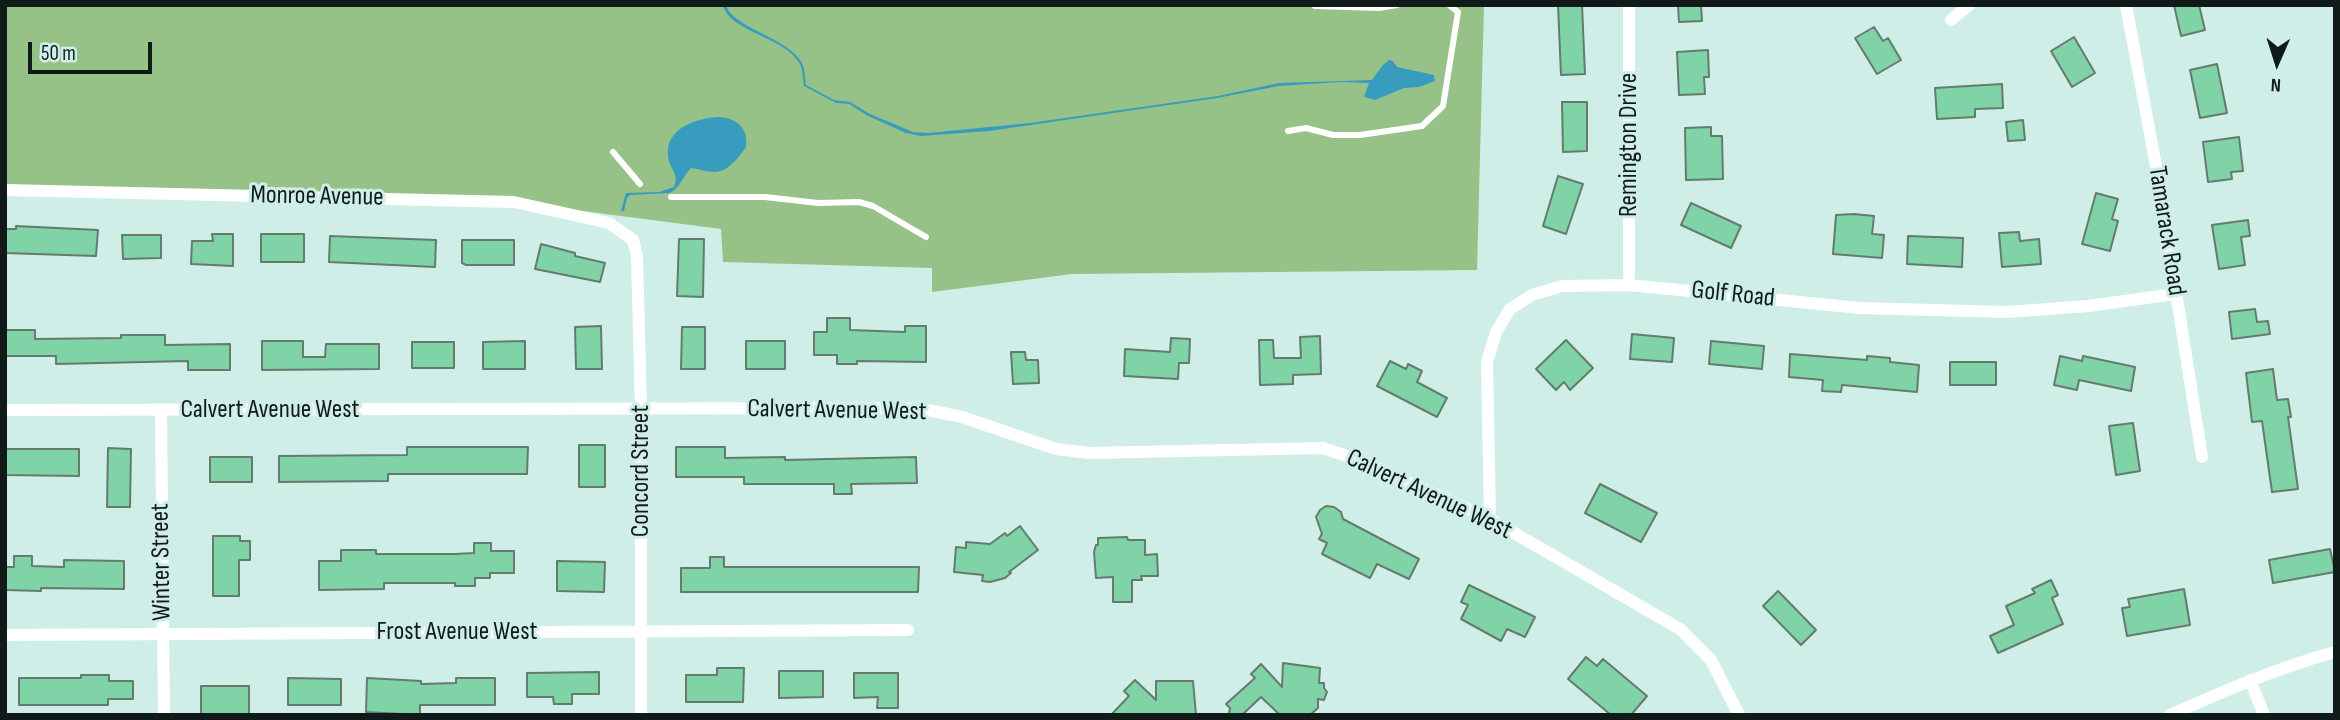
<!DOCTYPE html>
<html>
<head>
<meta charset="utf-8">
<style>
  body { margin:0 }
  #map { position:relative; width:2340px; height:720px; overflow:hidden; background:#d0eee8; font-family:"Sofia Sans Condensed",sans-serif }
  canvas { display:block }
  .frame { position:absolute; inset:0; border:7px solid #101b19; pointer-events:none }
  .north { position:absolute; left:2242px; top:28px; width:70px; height:70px; -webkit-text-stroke:5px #d0eee8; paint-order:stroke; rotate:183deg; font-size:19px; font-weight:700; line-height:28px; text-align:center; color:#101b19 }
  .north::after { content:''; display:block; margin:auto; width:24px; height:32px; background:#101b19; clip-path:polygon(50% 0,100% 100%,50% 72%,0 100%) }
  .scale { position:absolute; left:28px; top:42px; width:124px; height:32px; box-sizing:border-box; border:4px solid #101b19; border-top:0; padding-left:9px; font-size:21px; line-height:24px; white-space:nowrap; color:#101b19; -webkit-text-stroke:5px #d0eee8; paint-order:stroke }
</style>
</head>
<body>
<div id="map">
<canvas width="2340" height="720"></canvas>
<div class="frame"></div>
<div class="north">N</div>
<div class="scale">50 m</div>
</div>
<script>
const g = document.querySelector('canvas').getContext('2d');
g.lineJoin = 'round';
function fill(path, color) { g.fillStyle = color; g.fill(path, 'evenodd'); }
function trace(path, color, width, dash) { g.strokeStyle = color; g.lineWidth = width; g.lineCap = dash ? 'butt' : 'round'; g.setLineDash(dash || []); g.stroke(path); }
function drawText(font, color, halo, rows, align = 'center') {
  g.font = font + ' "Sofia Sans Condensed",sans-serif'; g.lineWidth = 6; g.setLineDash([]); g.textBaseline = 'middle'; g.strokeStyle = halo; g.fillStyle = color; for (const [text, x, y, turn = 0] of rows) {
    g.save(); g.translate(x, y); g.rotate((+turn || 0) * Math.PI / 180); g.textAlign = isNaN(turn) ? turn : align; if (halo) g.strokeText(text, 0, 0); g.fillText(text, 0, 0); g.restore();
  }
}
const green = new Path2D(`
  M5 5H1484L1477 270 1072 274 932 292V268L723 262 721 229 514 202 5 190Z`);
const water = new Path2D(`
  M723 5H726C731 27 789 38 802 63 805 69 805 78 806 85L834 100 850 102 870 114 913 132 928 133 1030 123 1218 96 1279 83 1372 80 1382 66 1389 60 1393 61 1397 67 1434 75 1435 81 1419 87 1404 88 1375 100 1364 97 1369 83 1340 82 1279 86 1217 98 989 131 921 136 906 133 868 116 849 104 836 103 804 86C803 79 803 71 800 64 786 37 729 32 723 5Z
  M719 117C737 118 749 129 746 147 739 157 728 172 715 172 707 172 699 169 691 168 683 176 680 188 670 193L630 195 627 198 624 211H621L626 193 659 192 674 187C680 173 669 169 668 156 665 128 697 118 719 117Z`);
const building = new Path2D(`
  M1558 5H1582L1585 74 1561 75Z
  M1678 5H1701L1702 21 1679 22Z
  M2174 5H2199L2205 30 2181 36Z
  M1874 27 1883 41 1888 38 1901 60 1877 74 1855 38Z
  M2074 37 2095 73 2072 87 2051 51Z
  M1708 50 1709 77H1704L1705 94 1679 95 1677 52Z
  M2217 64 2227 113 2200 118 2190 70Z
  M2002 84 2003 108 1975 109V117L1937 119 1935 88Z
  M1562 102H1587V151L1563 152Z
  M2023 120 2025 140 2008 141 2006 122Z
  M1711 127V136H1722L1723 179 1686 180 1685 128Z
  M2239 137 2243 171 2231 172 2232 179 2208 182 2203 142Z
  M1558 176 1583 184 1566 234 1543 226Z
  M2096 193 2118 199 2112 219 2118 221 2110 251 2082 244Z
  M1691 203 1741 226 1731 248 1681 225Z
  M1854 214 1874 216 1872 234 1884 235 1882 258 1833 254 1836 215Z
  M2248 220 2250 236 2241 237 2245 265 2219 269 2212 225Z
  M16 226 98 230 96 256 5 253V229H16Z
  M2019 232 2020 241 2039 239 2041 264 2002 267 1999 233Z
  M212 234H233V266L191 264 192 241H213Z
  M261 234H304V262H261Z
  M122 235H161V258L123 259Z
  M330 236 436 240 435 267 329 262Z
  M1908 236 1963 238 1962 267 1907 264Z
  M679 239H704L703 297 677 296Z
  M462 240H514V265H466L462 263Z
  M541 244 575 253V256L605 263 600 282 535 269Z
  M2255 309 2257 322 2268 321 2270 334 2232 339 2229 312Z
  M827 318H850V330L905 332V326H926V362L857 361V364H837V355H814V332H827Z
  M601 326 602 369H576L575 327Z
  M682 327H705V369H681Z
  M5 330H35V339L121 338V335H165V345L230 344V370H188V361L56 364V356H5Z
  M1632 334 1674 338 1672 362 1630 359Z
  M1320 336 1321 374 1293 375V384L1260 385 1259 340H1273L1274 358H1301L1300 337Z
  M1171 338 1190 339 1189 363H1179L1178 379 1124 376 1125 349 1170 352Z
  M1566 340 1593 368 1570 390 1564 382 1556 390 1536 369Z
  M262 341H303V357H325L326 344H379V369L262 370Z
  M525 341V369H483V342Z
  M746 341H785V369H746Z
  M1711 341 1764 346 1762 369 1709 364Z
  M412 342H454V368H412Z
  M1011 352H1025L1026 360H1038L1039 383 1013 384Z
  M1790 354 1867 360V356L1890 358V362L1919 365 1917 392 1842 385 1841 392 1822 391 1823 380 1789 377Z
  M2060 356 2082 361 2083 356 2135 367 2131 391 2079 380 2077 390 2054 385Z
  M1390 361 1406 369 1408 364 1422 371 1417 382 1447 398 1437 417 1377 386Z
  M1950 362H1996V385H1950Z
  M2273 369 2277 400 2288 399 2291 417H2288L2298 489 2272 492 2262 421 2252 422 2246 373Z
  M2133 423 2140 471 2116 475 2109 426Z
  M579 445H605V487H579Z
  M407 447H528L527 474H388V481L279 482V456L407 455Z
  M676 447H725V458L785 457V460L916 457 917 483 851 484 852 494H834V484H744V477H676Z
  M108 448 131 449 130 507H107Z
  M5 449H79V476L5 475Z
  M210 457H252V482H210Z
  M1600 484 1657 513 1641 542 1585 513Z
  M1326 506 1334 507 1341 512 1343 519 1419 559 1409 579 1377 564 1370 578 1322 554 1327 543 1319 539 1322 534 1316 517 1320 510Z
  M1020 526 1038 550 1009 572 1011 573 1005 578 990 582 982 581 983 575 954 572 956 547 966 548V542L990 544 1005 533 1007 536Z
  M213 536H240V541H250V560H239V596H213Z
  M1127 537 1128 540H1145V555L1157 554 1158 576H1141L1142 580H1132V602H1113V577L1096 578 1094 552 1096 545H1098V538Z
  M474 543H491V551H514V573H490V578H475V586H455V583H384V589L319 590V561H341V550H376V554H455L474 553Z
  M2330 549 2335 572 2273 583 2269 560Z
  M14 556H32V566L64 567V560L124 561V589L41 588V591L5 590V567H14Z
  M710 557H724V567H919L918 592H681V568H710Z
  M557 561 605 562 604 592 557 591Z
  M2051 580 2058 595 2052 598 2063 624 1998 653 1990 636 2014 625 2006 606 2035 593 2032 589Z
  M1469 585 1535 617 1525 637 1507 629 1501 641 1461 619 1468 605 1461 602Z
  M2184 589 2190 625 2127 636 2122 608 2130 607 2128 599Z
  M1778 591 1816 630 1801 645 1763 606Z
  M1586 657 1597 666 1603 659 1647 696 1631 715H1611L1568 679Z
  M1283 663 1320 668 1319 683H1324V688L1327 692 1324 700 1318 699V708L1310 715H1280L1261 697 1242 715 1229 714 1230 708 1226 704 1255 678 1251 674 1261 664 1282 687Z
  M717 668H744L743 702H686V675H717Z
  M779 671H823V697L779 698Z
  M599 672V694H572V704H554L553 697H527V673Z
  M854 673H898V708H877L878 697 854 698Z
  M81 675H109V681H133V699H108V705H19V678H81Z
  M288 678 341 679V705H288Z
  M367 678 421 681V684L456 683V678H495V705H420V715L366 712Z
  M1135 680 1156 700V681H1193L1196 715H1111L1129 696 1124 691Z
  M201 686H249V715H201Z`);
const service = new Path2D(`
  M1315 6 1379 8 1397 5
  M1288 131 1306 128 1333 135H1360L1422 126 1443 106 1458 12 1449 5
  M613 152 640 184
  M671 197H765L818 203 859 202 873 206 926 237`);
const minor = new Path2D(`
  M1629 5V285
  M2126 5 2156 166 2202 457
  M1951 20 1969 5
  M5 190 514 202 609 223 633 240 637 256 641 410V715
  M5 410 893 408 928 410 962 417 1056 449 1089 453 1323 448 1361 461 1490 519 1680 629 1711 660 1739 715
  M161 410 164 715
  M1490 519 1487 362 1496 332 1510 309 1532 295 1562 286 1629 285 1860 308 2007 312 2088 306 2175 294
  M5 635 908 630
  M2250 680 2264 715
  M2170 715C2224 691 2277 668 2335 652`);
const streetNames = [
  ["Remington Drive",1629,145,-90],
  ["Monroe Avenue",317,197,1],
  ["Tamarack Road",2166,231,81],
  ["Golf Road",1733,295,6],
  ["Calvert Avenue West",270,410],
  ["Calvert Avenue West",837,411,1],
  ["Concord Street",641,471,-90],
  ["Calvert Avenue West",1429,495,25],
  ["Winter Street",162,562,-91],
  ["Frost Avenue West",457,632]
];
fill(green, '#96c287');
fill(water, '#389cbf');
fill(building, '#80d3a7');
trace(building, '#647b6e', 2);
trace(service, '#fff', 6);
trace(minor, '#fff', 12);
drawText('26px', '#101b19', '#d0eee8', streetNames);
</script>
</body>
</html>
